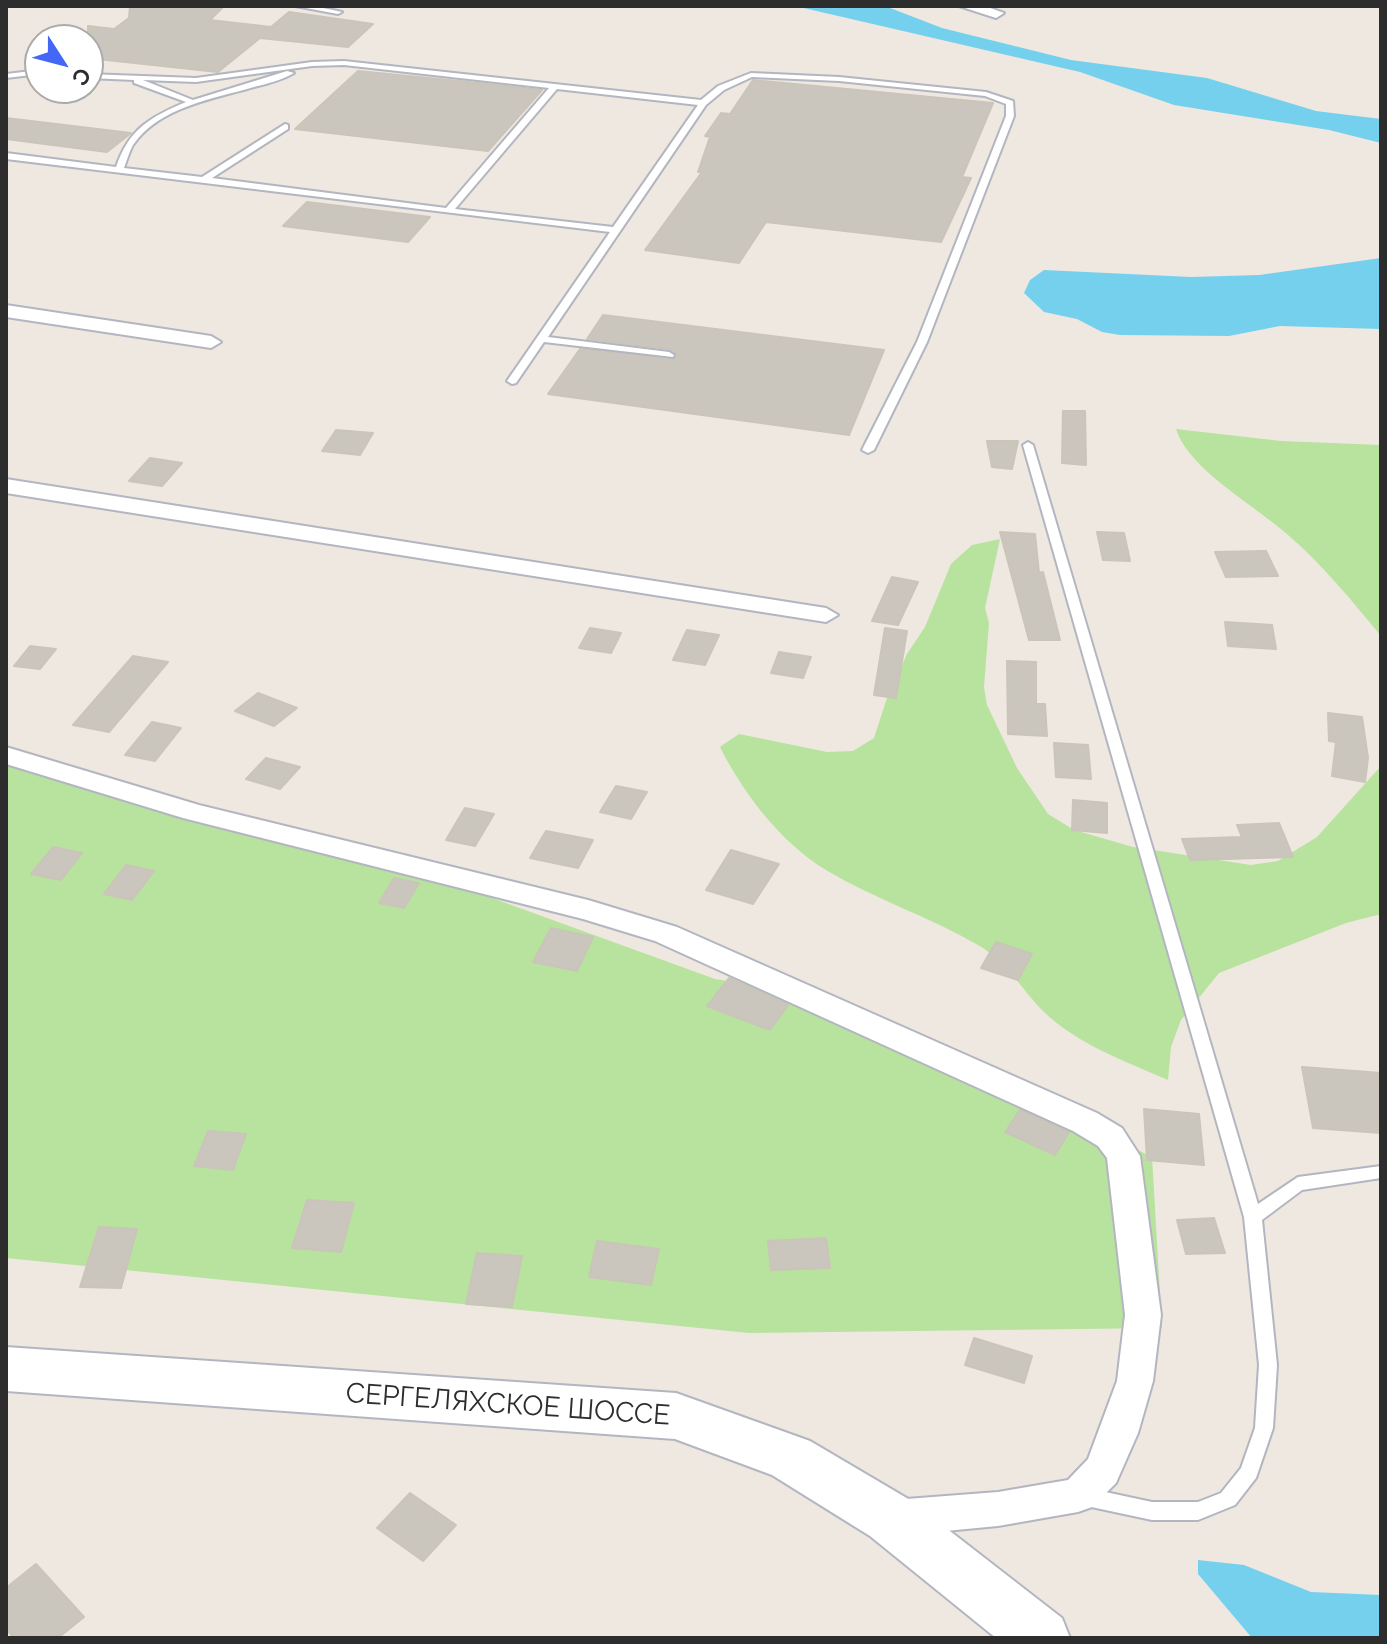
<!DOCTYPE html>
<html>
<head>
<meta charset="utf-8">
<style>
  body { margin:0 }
  #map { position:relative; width:1387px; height:1644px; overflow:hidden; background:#eee8e0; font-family:Raleway,sans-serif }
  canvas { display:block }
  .frame { position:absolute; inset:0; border:8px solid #2d2d2d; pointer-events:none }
  .north { position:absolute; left:24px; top:24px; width:80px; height:80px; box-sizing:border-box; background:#fff; border:2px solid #ababab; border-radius:50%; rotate:126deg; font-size:22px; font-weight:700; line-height:32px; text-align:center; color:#2d2d2d }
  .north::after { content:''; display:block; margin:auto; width:28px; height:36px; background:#4368f8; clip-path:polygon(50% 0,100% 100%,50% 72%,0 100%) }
</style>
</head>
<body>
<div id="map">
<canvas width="1387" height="1644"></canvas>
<div class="frame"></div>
<div class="north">С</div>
</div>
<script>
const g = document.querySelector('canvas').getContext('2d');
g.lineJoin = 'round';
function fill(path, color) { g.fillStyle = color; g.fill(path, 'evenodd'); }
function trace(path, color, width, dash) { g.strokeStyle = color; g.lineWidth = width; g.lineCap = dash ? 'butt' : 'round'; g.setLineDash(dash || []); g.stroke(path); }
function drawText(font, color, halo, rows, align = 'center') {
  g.font = font + ' Raleway,sans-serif'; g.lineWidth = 8; g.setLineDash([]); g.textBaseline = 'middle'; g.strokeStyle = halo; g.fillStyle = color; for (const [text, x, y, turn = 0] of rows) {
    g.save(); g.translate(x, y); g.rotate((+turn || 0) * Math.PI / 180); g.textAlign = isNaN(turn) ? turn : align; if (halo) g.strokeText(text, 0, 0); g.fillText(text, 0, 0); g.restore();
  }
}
const green = new Path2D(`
  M1176 429 1281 441 1381 445V636C1352 601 1323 565 1288 535 1256 506 1189 470 1176 429Z
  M1000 539 985 608 989 623 984 687 987 705 1017 768 1048 814 1074 830 1133 847 1251 865 1278 861 1317 837 1381 766V914L1346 923 1219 973 1181 1020 1171 1047 1168 1080C1125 1061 1076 1044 1042 1010 1020 987 1006 961 978 945 930 917 874 899 826 870 781 843 743 793 720 747L739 734 827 752 853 751 874 738 886 701 907 654 925 627 951 564 972 545Z
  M6 754 448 882 715 979 787 990 896 1030 1152 1157 1162 1328 749 1333 6 1258Z`);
const water = new Path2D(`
  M795 6H885L942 28 1071 60 1207 78 1316 111 1381 119V143L1329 130 1174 105 1080 72Z
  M1381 258V329L1280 326 1229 336 1120 335 1102 332 1077 319 1044 312 1024 293 1030 280 1044 270 1191 277 1259 275Z
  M1198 1560 1244 1565 1311 1592 1381 1595V1638H1252L1198 1574Z`);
const building = new Path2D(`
  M130 6H224L210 20 271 27 289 12 373 24 348 47 260 38 218 72 88 58V26L114 29 129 18Z
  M358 71 469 82 542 90 488 151 295 129Z
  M753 80 993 103 962 177 971 178 941 242 766 222 739 263 645 250 702 172H698L710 137 705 136 721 113 730 114Z
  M6 118 131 133 107 152 6 139Z
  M307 202 430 217 408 242 283 226Z
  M603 315 884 350 849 435 548 394 580 349 676 358 677 354 669 349 587 339Z
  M1063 411H1085L1086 465 1062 463Z
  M336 430 373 433 360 455 322 451Z
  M987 441H1018L1012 469 992 467Z
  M150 458 182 463 162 486 129 481Z
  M1000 532 1035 534 1039 573 1043 572 1060 640H1029Z
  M1097 532 1124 533 1130 561 1103 560Z
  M1266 551 1278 576 1226 577 1215 552Z
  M892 577 918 582 898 625 872 621Z
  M1225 622 1272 625 1276 649 1228 646Z
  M590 628 621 633 611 653 579 648Z
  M885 628 907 631 896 698 874 695Z
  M687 630 719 635 705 665 673 660Z
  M30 646 56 649 40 669 14 666Z
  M779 652 811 657 803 678 771 673Z
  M133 656 168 662 109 732 73 725Z
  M1007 661 1036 662V704H1045L1047 736 1008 734Z
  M258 693 297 708 274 726 235 711Z
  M1328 713 1362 717 1368 758 1365 782 1332 776 1336 742 1329 741Z
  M152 722 181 728 155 761 125 755Z
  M1054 743 1088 745 1091 779 1056 777Z
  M266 758 300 767 280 789 246 779Z
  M616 786 647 792 631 819 600 812Z
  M1073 800 1107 803V833L1072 830Z
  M465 808 494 814 475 846 446 840Z
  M1279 823 1293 857 1190 860 1182 839 1242 837 1237 825Z
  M546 831 593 840 578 868 530 858Z
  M53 847 82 853 61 880 31 874Z
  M731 850 779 864 753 904 706 890Z
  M126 865 154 871 132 900 104 894Z
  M394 878 419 883 404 908 379 903Z
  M551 928 593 937 577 971 533 962Z
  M996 942 1032 954 1018 980 981 968Z
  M729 978 788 1005 770 1030 707 1006Z
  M1302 1067 1381 1073V1133L1313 1128Z
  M1144 1109 1199 1114 1204 1165 1147 1160Z
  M1020 1110 1069 1132 1055 1155 1005 1132Z
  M208 1131 246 1134 233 1170 194 1166Z
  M307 1200 354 1203 341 1252 292 1248Z
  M1214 1218 1225 1253 1186 1254 1177 1220Z
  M99 1227 137 1229 121 1288 80 1287Z
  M826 1238 830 1268 771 1270 768 1241Z
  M597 1241 659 1249 651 1285 589 1277Z
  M477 1253 522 1256 512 1307 466 1304Z
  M974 1338 1032 1356 1024 1383 965 1365Z
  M410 1493 456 1525 423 1561 377 1528Z
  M36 1564 84 1617 58 1638H14L6 1629V1588Z`);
const lane = new Path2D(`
  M295 6H314L342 12 338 14Z
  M344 61 701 100 718 86 751 73 839 77 986 92 1013 101 1014 116 927 342 874 450 868 453 862 450 917 342 1006 116V104L985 96 839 81 752 77 724 90 706 105 548 337 669 352 674 355 673 357 544 342 516 383 512 384 507 381 610 232 6 159V153L116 167C129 129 150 117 186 102L134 83V80L88 78V74L196 78 312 62ZM344 65 549 88 446 208 212 178 288 129V125L285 124 202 177 124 168C127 160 129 152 133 145 159 107 213 99 254 87 267 84 282 80 294 73L287 71 193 100 143 80 196 82 312 66ZM557 89 698 105 613 227 455 209Z
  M40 70V74L6 78V74Z
  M1028 442 1033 445 1258 1204 1298 1177 1381 1166V1178L1302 1190 1262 1220 1277 1365 1273 1428 1256 1478 1235 1505 1198 1520H1152L1082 1505 1075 1502 1072 1496 1075 1490 1082 1487 1152 1502H1198L1221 1493 1241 1468 1255 1428 1259 1365 1244 1217 1023 445Z`);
const street = new Path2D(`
  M959 6H985L1004 13 996 18Z
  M6 305 211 336 221 342 211 348 6 317Z
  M6 479 826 608 838 615 826 622 6 493Z
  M6 747 199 805 588 900 677 927 1097 1113 1122 1128 1140 1156 1161 1315 1153 1381 1138 1433 1116 1483 1092 1507 1078 1512 998 1526 893 1536 879 1530 873 1518 879 1506 893 1500 998 1492 1068 1480 1088 1459 1117 1381 1125 1315 1107 1158 1098 1146 1073 1131 655 941 583 919 183 818 6 764Z`);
const secondary = new Path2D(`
  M6 1347 676 1393 810 1441 910 1500 1062 1618 1070 1638H996L870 1536 772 1475 675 1439 6 1391Z`);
const nearStreetnames = [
  ["СЕРГЕЛЯХСКОЕ ШОССЕ",508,1405,4]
];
fill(green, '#b7e39e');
fill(water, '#75d0ee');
fill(building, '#cac6be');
trace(building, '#cac4b9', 2);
trace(lane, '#b3b6c0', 4);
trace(street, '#b3b6c0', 4);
trace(secondary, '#b3b6c0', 4);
fill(lane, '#fff');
fill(street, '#fff');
fill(secondary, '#fff');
drawText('28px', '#2d2d2d', '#fff', nearStreetnames);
</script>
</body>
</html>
